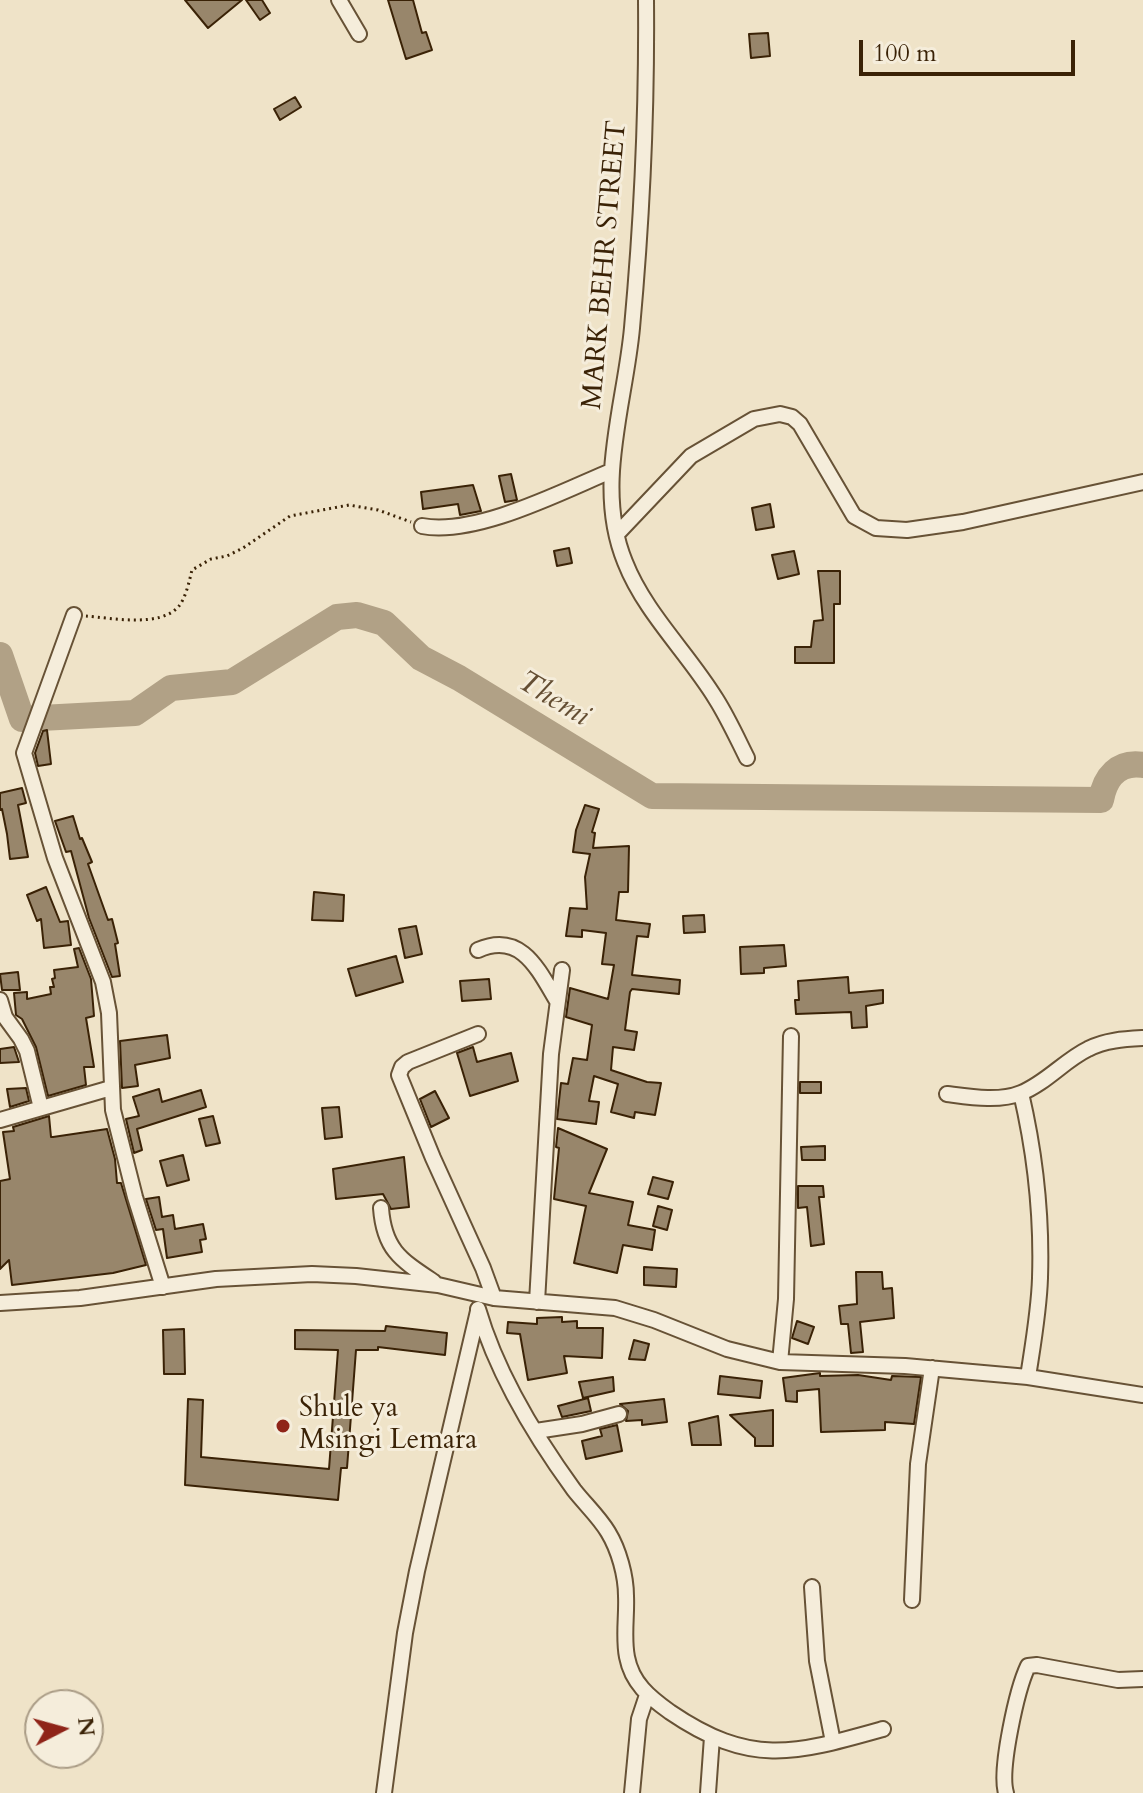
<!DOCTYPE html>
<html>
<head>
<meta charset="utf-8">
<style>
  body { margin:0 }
  #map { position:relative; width:1143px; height:1793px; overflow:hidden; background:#efe3c8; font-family:Cardo,serif }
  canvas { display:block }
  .north { position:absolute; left:24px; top:1689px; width:80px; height:80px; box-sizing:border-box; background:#f5eddb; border:2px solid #aa9c86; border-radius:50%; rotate:84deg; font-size:22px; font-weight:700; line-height:32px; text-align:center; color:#3a2206 }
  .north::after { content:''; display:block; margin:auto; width:28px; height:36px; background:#8f2418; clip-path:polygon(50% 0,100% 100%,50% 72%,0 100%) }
  .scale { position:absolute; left:859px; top:40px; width:216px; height:36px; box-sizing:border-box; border:4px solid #3a2206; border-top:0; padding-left:10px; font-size:24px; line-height:28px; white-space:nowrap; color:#3a2206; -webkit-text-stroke:6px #f5eddb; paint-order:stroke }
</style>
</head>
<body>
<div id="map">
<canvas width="1143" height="1793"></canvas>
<div class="north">N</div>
<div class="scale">100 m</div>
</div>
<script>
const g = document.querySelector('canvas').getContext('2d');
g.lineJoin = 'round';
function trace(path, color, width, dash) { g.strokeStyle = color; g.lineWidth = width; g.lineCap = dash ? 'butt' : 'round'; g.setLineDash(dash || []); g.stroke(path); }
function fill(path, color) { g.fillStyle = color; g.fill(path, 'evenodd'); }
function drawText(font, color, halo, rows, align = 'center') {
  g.font = font + ' Cardo,serif'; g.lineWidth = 6; g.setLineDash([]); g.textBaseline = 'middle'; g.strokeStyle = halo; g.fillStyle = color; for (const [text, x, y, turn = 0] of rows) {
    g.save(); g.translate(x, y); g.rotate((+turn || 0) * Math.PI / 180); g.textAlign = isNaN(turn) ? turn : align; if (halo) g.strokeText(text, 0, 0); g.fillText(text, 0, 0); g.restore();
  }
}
const river = new Path2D(`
  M0 655 22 719 135 713 171 688 232 682 337 617 357 615 384 623 421 658 459 678 652 796 1101 800C1105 777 1118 761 1143 765`);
const building = new Path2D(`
  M185 0H242L208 28Z
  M246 0H262L270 13 260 20Z
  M388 0H413L422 33 426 32 432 50 406 59Z
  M768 33 770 56 751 58 749 34Z
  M295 97 301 107 280 120 274 109Z
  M511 474 517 500 505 502 499 476Z
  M473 485 481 511 460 515 458 504 423 509 421 492Z
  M770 504 774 527 756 530 752 508Z
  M569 548 572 563 557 566 554 551Z
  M794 551 799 574 778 579 772 555Z
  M818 571H840V604H834V663H795V647H811L814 621 823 620Z
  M47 730 51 764 38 766 35 753 43 731Z
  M22 788 26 803 18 805 28 857 10 859 7 834 2 809 0 810V793Z
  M585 805 599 809 592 832 595 833 593 848 629 846 628 892H619L616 920 650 924 648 937 637 936 632 975 680 980 679 994 632 989 630 992 625 1030 637 1032 634 1050 613 1047 611 1070 647 1082 661 1083 655 1115 635 1112 634 1118 611 1112 618 1084 594 1076 589 1101 599 1102 596 1124 557 1119 561 1083 568 1084 573 1058 587 1060 592 1025 566 1017 570 988 608 999 614 965 602 964 606 933 582 930V937L566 936 570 908 587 909 585 877 590 854 573 852 576 830Z
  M73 816 80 839 82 838 92 862 88 864 108 920 112 919 118 943 115 944 120 976 112 977 89 918 71 851 66 852 55 821Z
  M46 887 60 922 68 921 71 945 44 948 41 919 37 921 27 895Z
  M314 892 344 895 343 921 312 920Z
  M704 915 705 932 684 933 683 916Z
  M416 926 422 954 405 958 399 929Z
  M784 945 786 966 764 968V973L741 974 740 947Z
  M79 948 91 979 94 1016 86 1018 94 1067H84L86 1085 48 1096 36 1047 22 1019 16 1015 14 993 27 992V999L51 994 50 987H54L52 979 55 978 54 970 78 967 74 949Z
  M396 956 403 982 356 996 348 969Z
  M18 972 20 990H2L0 974Z
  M848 977 849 993 883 990V1003L866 1006 867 1027 852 1028 851 1012 796 1014 795 1000H799L798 981Z
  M489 979 491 999 462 1001 460 981Z
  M167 1035 170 1058 135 1065 138 1086 122 1088 120 1041Z
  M14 1047 19 1062 0 1063V1049Z
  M473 1047 477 1062 511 1053 518 1081 470 1096 457 1053Z
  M800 1082H821V1093H800Z
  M26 1088 29 1101 10 1107 7 1089Z
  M159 1089 162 1102 201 1090 206 1107 137 1129 142 1150 134 1153 126 1119 139 1116 133 1097Z
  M435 1091 449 1118 431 1127 420 1099Z
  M339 1107 342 1137 325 1139 322 1108Z
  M49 1116 51 1137H53L107 1129 115 1159 117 1183H121L146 1265 113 1273 12 1285 9 1260 0 1269V1181L10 1179 3 1132 14 1131 13 1127Z
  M213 1116 220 1143 206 1146 199 1119Z
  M558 1128 607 1149 589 1193 633 1202 628 1225 655 1230 652 1250 623 1245 617 1273 574 1263 586 1206 554 1199 559 1148 556 1147Z
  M825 1146V1160H802L801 1147Z
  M183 1155 189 1180 167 1186 160 1161Z
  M404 1157 409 1207 391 1209 383 1194 336 1199 333 1169Z
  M653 1177 673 1182 668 1199 648 1194Z
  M798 1186H823L824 1197H819L824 1244 811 1246 807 1207 798 1208Z
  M159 1197 162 1217 173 1215 175 1229 203 1224 206 1239 200 1240 202 1252 167 1258 163 1229 156 1230 146 1199Z
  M658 1206 672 1210 667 1230 653 1226Z
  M644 1267 677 1269 676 1287 644 1285Z
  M856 1272H882L883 1289 892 1288 894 1318 860 1322 863 1352 851 1353 848 1324H841L839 1306 857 1304Z
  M562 1317V1322L577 1321V1328H603L602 1358 564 1356 567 1373 528 1380 520 1334 507 1333 508 1322 537 1324V1318Z
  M797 1321 814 1327 808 1344 792 1338Z
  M386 1326 447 1333 445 1355 378 1347V1350H356L347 1468H341L338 1500 185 1485 188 1399 203 1400 201 1457 329 1469 338 1350 295 1349V1330L385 1331Z
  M184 1329 185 1374H164L163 1330Z
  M634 1340 649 1344 645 1360 629 1359Z
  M820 1373V1376L858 1375 891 1380 892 1376 921 1377 914 1424 885 1422V1430L821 1432 819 1389 797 1391V1402L786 1401 783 1378Z
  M720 1376 762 1381 760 1398 718 1394Z
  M613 1377 614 1391 583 1398 579 1382Z
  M588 1398 591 1411 562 1417 558 1406Z
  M664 1399 667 1422 642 1425V1420L626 1421 628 1411 620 1404Z
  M773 1410V1446H755V1438L730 1415Z
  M718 1416 721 1445H692L689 1423Z
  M617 1425 622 1451 586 1459 582 1441 602 1436 600 1429Z`);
const path = new Path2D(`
  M86 616C111 618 161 628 179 606 186 597 189 582 192 570L211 559 227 556 243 548 290 516 349 505 378 510 411 522`);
const street = new Path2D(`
  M339 0 359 34
  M646 0C647 110 642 219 632 328 625 405 594 487 625 562 645 613 688 653 716 699 728 718 737 738 747 758
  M422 526C476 536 561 492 611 471
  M617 534 691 456 754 419 780 414 792 417 800 424 854 516 876 528 907 530 963 522 1143 482
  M74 615 24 753 55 858 103 982 109 1013 113 1110 135 1197 163 1287
  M478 950C521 931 538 969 557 1001
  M0 1000 5 1017 21 1039 27 1051 41 1108
  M478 1034 408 1062 402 1067 399 1075 433 1158 483 1268 494 1298
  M1021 1093C1035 1153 1042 1216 1040 1278 1039 1311 1033 1344 1028 1377
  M947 1094C970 1097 999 1102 1021 1093 1046 1083 1065 1060 1088 1049 1105 1040 1125 1039 1143 1038
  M0 1120 111 1088
  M381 1208C384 1250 401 1260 434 1282
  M537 1302 551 1054 562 970
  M0 1303 80 1298 216 1279 312 1274 356 1276 438 1285 494 1298 615 1308 654 1320 727 1349 780 1362 905 1366 1028 1377 1143 1395
  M478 1309C497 1374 534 1435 574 1490 585 1504 599 1517 608 1532 619 1550 626 1576 626 1596 627 1616 623 1637 627 1657 632 1683 649 1697 670 1712 751 1767 794 1754 883 1729
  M780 1362 786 1299 791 1036
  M536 1431 582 1424 619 1414
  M812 1587 817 1661 833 1742
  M912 1600 918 1464 932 1368
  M384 1793 405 1633 417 1571 478 1311
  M632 1793 639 1719 647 1695
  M708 1793 712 1737
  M1006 1793C999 1770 1017 1689 1028 1666L1037 1665 1118 1680 1143 1679`);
const markers = [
  [283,1426,8,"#8f2418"]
];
const streetNames = [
  ["MARK BEHR STREET",606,265,-85]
];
const poiNames = [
  ["Shule ya",299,1410],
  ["Msingi Lemara",299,1442]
];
const waterNames = [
  ["Themi",553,700,31]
];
trace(river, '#b1a186', 26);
fill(building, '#98866b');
trace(building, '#3a2206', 2);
trace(street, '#675236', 18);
trace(path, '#3a2206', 3, [2, 4]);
trace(street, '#f5eddb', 14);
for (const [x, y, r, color] of markers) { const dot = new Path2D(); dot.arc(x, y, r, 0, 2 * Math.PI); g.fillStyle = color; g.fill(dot); trace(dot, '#f5eddb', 3); }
drawText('28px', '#3a2206', '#f5eddb', streetNames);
drawText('28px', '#3a2206', '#f5eddb', poiNames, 'left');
drawText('italic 30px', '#644e33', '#f5eddb', waterNames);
</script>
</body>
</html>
